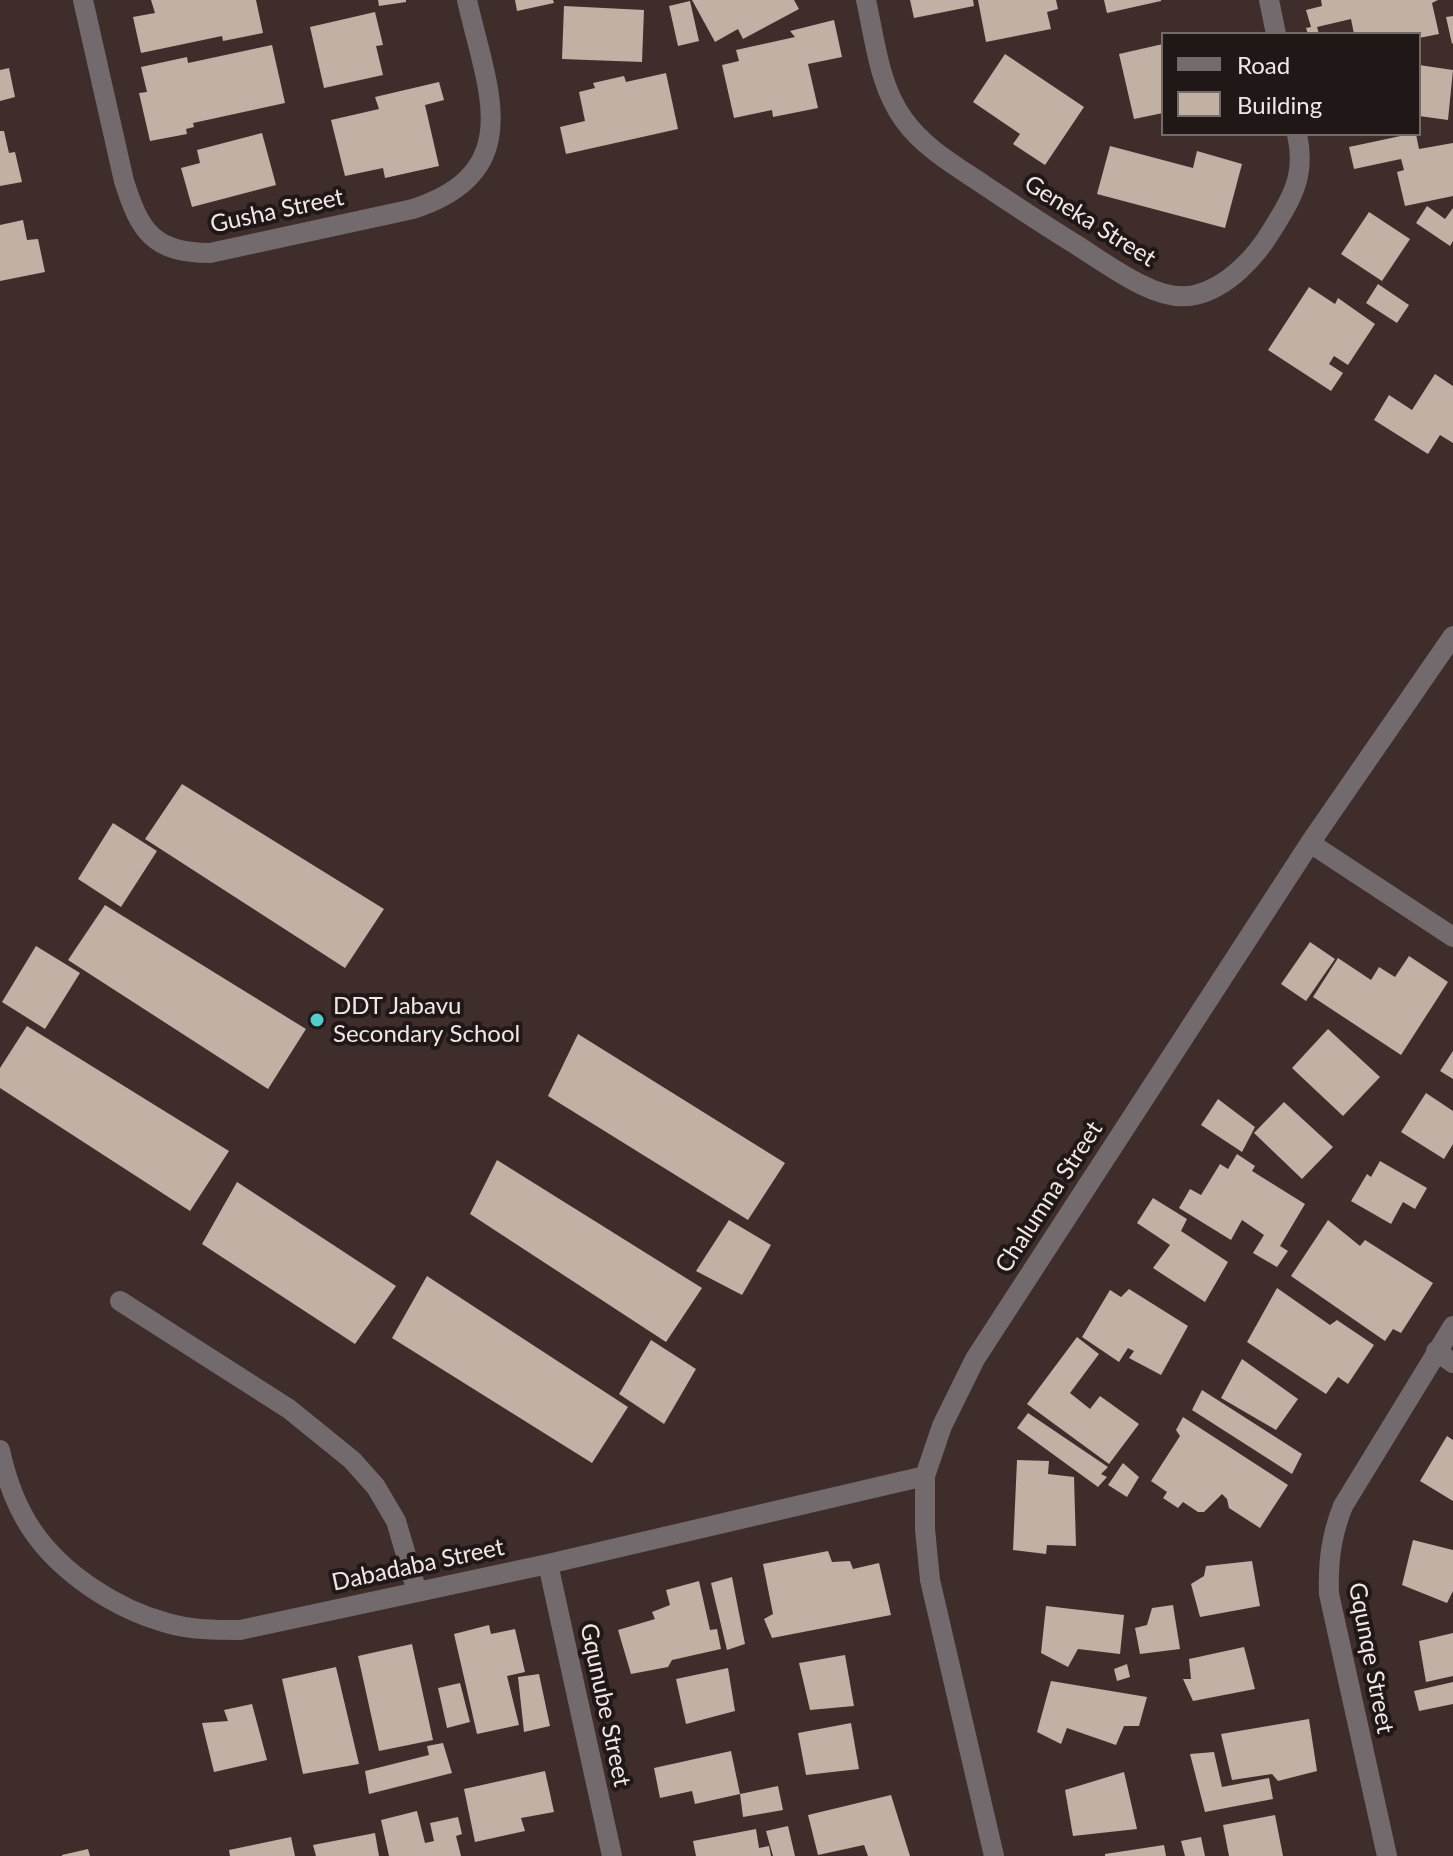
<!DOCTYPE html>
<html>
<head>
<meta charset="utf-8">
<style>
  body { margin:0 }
  #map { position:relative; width:1453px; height:1856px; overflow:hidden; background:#3e2d2b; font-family:Lato,sans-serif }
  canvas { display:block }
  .legend { position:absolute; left:1161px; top:32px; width:260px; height:104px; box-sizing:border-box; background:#201817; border:2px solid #746b69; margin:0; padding:10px 14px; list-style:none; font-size:24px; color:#f2e7e5 }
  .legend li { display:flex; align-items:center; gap:16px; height:40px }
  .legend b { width:40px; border:2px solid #746b69 }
</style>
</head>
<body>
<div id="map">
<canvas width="1453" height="1856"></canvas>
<ul class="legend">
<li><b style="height:10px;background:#726a6d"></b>Road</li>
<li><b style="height:22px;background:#c0b1a4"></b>Building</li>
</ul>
</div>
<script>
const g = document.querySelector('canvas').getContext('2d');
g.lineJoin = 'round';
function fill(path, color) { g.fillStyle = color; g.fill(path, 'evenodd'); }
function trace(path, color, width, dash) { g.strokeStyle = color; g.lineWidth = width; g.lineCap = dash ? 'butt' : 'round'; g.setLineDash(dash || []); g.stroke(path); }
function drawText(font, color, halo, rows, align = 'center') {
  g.font = font + ' Lato,sans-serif'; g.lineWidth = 8; g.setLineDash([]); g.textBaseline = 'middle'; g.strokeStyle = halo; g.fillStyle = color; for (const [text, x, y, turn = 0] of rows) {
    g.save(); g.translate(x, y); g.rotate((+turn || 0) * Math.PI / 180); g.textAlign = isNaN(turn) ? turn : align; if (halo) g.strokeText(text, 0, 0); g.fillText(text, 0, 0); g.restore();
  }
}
const building = new Path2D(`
  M151 0H256L263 33 223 41 222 36 141 53 133 17 155 13Z
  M378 0H406V2L379 6Z
  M515 0H553L554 3 517 11Z
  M692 0H794L799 9 743 39 738 29 715 42Z
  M910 0H973L974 6 914 18Z
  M978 0H1056L1058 9 1047 12 1051 29 986 42Z
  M1104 0H1161V1L1107 13Z
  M1321 0H1438L1432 3 1439 34 1419 38V34H1354L1351 19 1317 27 1319 34H1308L1306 28 1311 27 1306 10 1322 6Z
  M690 1 699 41 678 46 669 6Z
  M564 6 644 10 642 62 562 59Z
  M375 12 383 45 376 46 383 75 324 88 310 27Z
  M1453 16V43L1452 44 1446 17Z
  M834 20 842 57 808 64 818 108 773 117 772 110 734 118 722 65 739 61 736 50 795 37 790 31Z
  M1163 44V113L1134 119 1119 54Z
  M272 45 285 103 193 123 194 127 186 129 187 134 150 141 139 93 147 92 141 67 187 57 188 63Z
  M1005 54 1084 107 1045 165 1013 144 1020 134 973 102Z
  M1419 65 1453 70 1448 120 1419 116Z
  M9 68 15 97 0 101V70Z
  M666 73 678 129 566 154 560 127 585 121 579 92 595 88 593 83 624 76 626 82Z
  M439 82 444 100 425 105 439 166 385 178 383 168 345 176 331 120 379 109 375 97Z
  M0 131H4L9 153 15 152 22 182 0 186Z
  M262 133 276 185 192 207 181 168 200 163 197 150Z
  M1410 134H1416L1419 149 1453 143V196L1405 206 1397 172 1404 170 1401 159 1354 169 1349 147Z
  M1110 146 1193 168 1197 151 1242 164 1225 228 1097 194Z
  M1427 206 1445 219 1453 208V241L1450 246 1416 223Z
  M1369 212 1410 239 1382 281 1341 254Z
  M23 220 27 240 38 239 45 272 0 281V225Z
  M1378 284 1409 305 1397 323 1366 303Z
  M1309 287 1335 304 1338 298 1375 324 1348 365 1334 356 1329 364 1343 373 1331 391 1268 350Z
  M1435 374 1453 386V443L1440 435 1428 454 1374 420 1389 395 1412 410Z
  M182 784 384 909 345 968 145 839Z
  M113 823 157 851 121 907 78 879Z
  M105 905 306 1029 268 1089 68 960Z
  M1310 942 1335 959 1306 1001 1281 984Z
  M36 946 80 973 45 1029 2 1002Z
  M1409 956 1448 982 1401 1055 1313 997 1338 958 1371 980 1379 967 1395 977Z
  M27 1026 229 1151 190 1211 0 1088V1068Z
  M1328 1029 1380 1077 1343 1116 1292 1068Z
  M578 1034 785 1163 748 1220 548 1096Z
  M1453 1051V1079L1440 1071Z
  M1426 1093 1453 1111V1144L1444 1159 1401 1132Z
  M1218 1099 1255 1127 1242 1152 1201 1125Z
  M1284 1102 1333 1147 1302 1179 1254 1133Z
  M1237 1154 1255 1166 1252 1171 1305 1204 1280 1246 1288 1251 1277 1267 1253 1253 1264 1235 1242 1220 1231 1240 1179 1208 1190 1189 1201 1195 1220 1164 1228 1169Z
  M497 1160 702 1288 666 1342 470 1214Z
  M1380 1161 1427 1188 1415 1209 1403 1202 1391 1224 1351 1201 1367 1174 1371 1177Z
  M237 1182 396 1286 355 1344 202 1244Z
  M1153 1198 1187 1219 1181 1231 1228 1262 1205 1302 1153 1268 1170 1245 1137 1223Z
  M729 1220 771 1245 742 1295 696 1271Z
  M1328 1220 1360 1246 1365 1240 1433 1283 1401 1333 1393 1329 1385 1341 1291 1276Z
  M427 1276 628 1407 592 1463 392 1338Z
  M1277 1288 1330 1325 1337 1320 1374 1345 1348 1384 1338 1377 1326 1394 1247 1342Z
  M1129 1289 1188 1326 1161 1375 1129 1358 1134 1351 1128 1348 1119 1362 1082 1337 1110 1290 1121 1297Z
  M1077 1337 1099 1354 1070 1393 1090 1409 1100 1396 1139 1424 1109 1464 1027 1404Z
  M651 1340 696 1369 664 1424 619 1394Z
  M1242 1359 1298 1399 1276 1430 1221 1398Z
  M1202 1390 1302 1454 1292 1474 1192 1410Z
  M1028 1413 1108 1467 1101 1474 1107 1477 1098 1487 1017 1428Z
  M1183 1417 1288 1485 1260 1528 1229 1508 1227 1499 1222 1494 1204 1512H1198L1183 1502 1178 1508 1163 1498 1167 1492 1151 1481 1180 1436 1176 1430Z
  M1447 1436 1453 1440V1501L1420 1481Z
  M1017 1460 1049 1461 1048 1474 1074 1477 1076 1546 1047 1545 1046 1554 1013 1550Z
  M1123 1463 1139 1477 1127 1497 1108 1485Z
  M1413 1540 1453 1550V1591L1447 1603 1402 1585Z
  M828 1551 832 1562 850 1561 853 1569 879 1563 891 1615 772 1638 764 1619 773 1614 763 1564Z
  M1252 1561 1260 1606 1200 1617 1191 1584 1204 1576 1206 1566Z
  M732 1577 745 1644 727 1650 711 1583Z
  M699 1581 710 1630 717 1629 721 1649 672 1660 668 1667 631 1674 618 1630 655 1619 652 1612 670 1605 666 1590Z
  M1173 1605 1180 1649 1140 1654 1135 1628 1147 1625 1152 1608Z
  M1046 1606 1124 1615 1120 1654 1078 1649 1068 1667 1041 1653Z
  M489 1625 491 1634 515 1629 525 1672 507 1676 519 1725 477 1734 454 1634Z
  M1453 1633V1676L1426 1682 1419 1641Z
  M412 1644 433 1740 379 1751 358 1656Z
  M1244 1647 1255 1689 1193 1701 1183 1679H1191L1189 1659Z
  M845 1655 854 1706 810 1710 799 1663Z
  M1127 1664 1130 1677 1117 1681 1114 1669Z
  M336 1667 359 1764 303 1774 282 1679Z
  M728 1668 735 1711 686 1724 676 1679Z
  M539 1674 550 1726 524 1732 518 1677Z
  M1051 1681 1147 1697 1139 1726H1124L1116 1745 1067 1728 1061 1744 1037 1732Z
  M1453 1682V1704L1419 1711 1414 1691Z
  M460 1683 470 1722 447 1728 438 1688Z
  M252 1704 267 1760 214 1772 202 1723 228 1721 224 1710Z
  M1309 1719 1317 1771 1278 1781 1272 1774 1232 1780 1221 1734Z
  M851 1723 859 1769 806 1775 798 1733Z
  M443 1743 452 1773 369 1794 365 1771 429 1755 427 1746Z
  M731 1751 740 1794 695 1804 692 1791 660 1798 654 1768Z
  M1214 1752 1222 1787 1269 1778 1273 1799 1205 1812 1190 1754Z
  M545 1771 554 1812 521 1818 525 1831 475 1842 464 1789Z
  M1124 1772 1137 1829 1073 1836 1065 1790Z
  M778 1786 783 1810 743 1817 740 1794Z
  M891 1795 910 1856H868L864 1845 818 1855 808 1815Z
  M417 1811 425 1843 434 1841 430 1823 458 1817 462 1834 456 1836 461 1856H389L381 1820Z
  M1275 1815 1283 1856H1229L1223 1825Z
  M788 1826 795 1856H773L766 1831Z
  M756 1829 759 1848 769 1846 771 1856H696L693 1841Z
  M375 1833 379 1856H316L313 1845Z
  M291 1837 295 1856H230L229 1850Z
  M1201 1837 1205 1856H1185L1181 1841Z
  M1164 1845 1166 1856H1105V1854Z
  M88 1849 90 1856H62V1855Z`);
const minor = new Path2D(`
  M83 0 124 181C140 232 154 253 210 253L413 209C528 172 487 89 467 0
  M866 0C875 40 879 86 904 120 924 148 956 166 984 185 1014 205 1044 225 1075 244 1097 258 1119 274 1142 285 1158 293 1178 299 1195 295 1227 288 1256 257 1272 230 1293 196 1306 175 1297 134
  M1269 0 1276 34
  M1310 843 1453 937
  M120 1301 289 1409 352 1460 376 1487 396 1521 417 1592
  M1436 1351 1453 1363
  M0 1450C6 1478 16 1506 32 1530 62 1574 116 1609 167 1623 191 1630 215 1630 240 1630L548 1564 925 1476
  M548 1564 612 1856
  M994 1856 930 1580 925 1529V1476L942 1426 975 1359 1310 843 1453 636
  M1387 1856 1329 1594C1328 1562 1331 1536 1343 1506L1453 1326`);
const markers = [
  [317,1020,8,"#53cdcb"]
];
const streetNames = [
  ["Gusha Street",277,211,-12],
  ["Geneka Street",1090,221,32],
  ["Chalumna Street",1049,1197,-57],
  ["Dabadaba Street",418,1565,-12],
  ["Gqunqe Street",1371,1658,79],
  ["Gqunube Street",605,1705,78]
];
const poiNames = [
  ["DDT Jabavu",333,1006],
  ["Secondary School",333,1034]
];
fill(building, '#c0b1a4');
trace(minor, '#726a6d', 20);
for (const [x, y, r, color] of markers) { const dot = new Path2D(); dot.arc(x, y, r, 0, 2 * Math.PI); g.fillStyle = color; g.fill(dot); trace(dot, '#201817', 3); }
drawText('24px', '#f2e7e5', '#201817', streetNames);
drawText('24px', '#f2e7e5', '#201817', poiNames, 'left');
</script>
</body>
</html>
